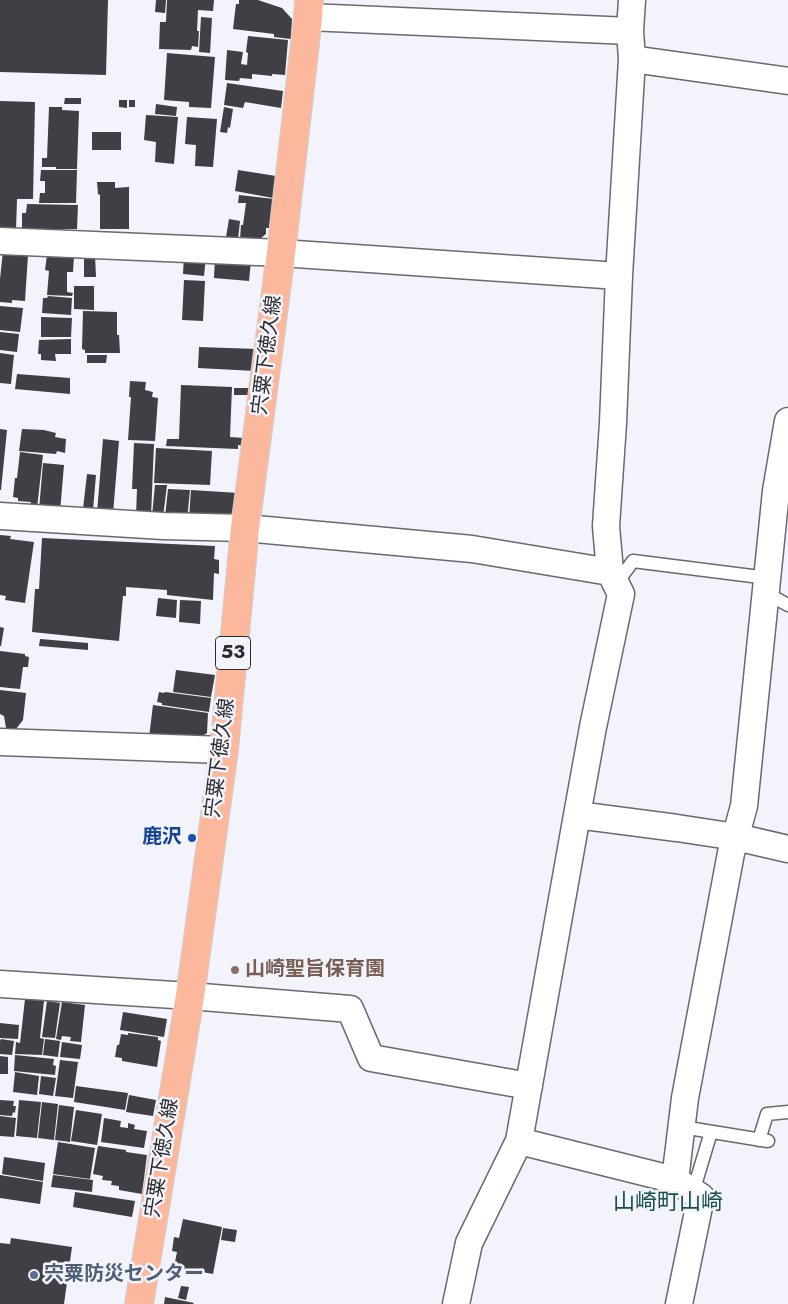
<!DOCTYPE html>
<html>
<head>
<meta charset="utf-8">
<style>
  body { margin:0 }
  canvas { display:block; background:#f3f3fc }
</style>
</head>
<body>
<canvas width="788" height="1304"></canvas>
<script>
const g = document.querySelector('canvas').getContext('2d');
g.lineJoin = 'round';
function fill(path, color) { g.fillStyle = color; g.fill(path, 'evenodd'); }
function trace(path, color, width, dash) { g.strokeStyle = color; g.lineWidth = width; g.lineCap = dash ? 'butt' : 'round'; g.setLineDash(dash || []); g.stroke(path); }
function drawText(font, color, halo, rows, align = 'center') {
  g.font = font + ' Jost,"Noto Sans JP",sans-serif'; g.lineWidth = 5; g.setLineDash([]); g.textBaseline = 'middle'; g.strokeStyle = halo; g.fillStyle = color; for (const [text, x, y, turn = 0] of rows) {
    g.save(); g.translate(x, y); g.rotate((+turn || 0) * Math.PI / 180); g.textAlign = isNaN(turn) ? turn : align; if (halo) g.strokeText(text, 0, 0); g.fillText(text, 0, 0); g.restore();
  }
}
const building = new Path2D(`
  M0 0H108L106 75 0 72Z
  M156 0H166L165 13 155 12Z
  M167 0H214L213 11 198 10 197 31H199L198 47 192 46 191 50 159 49 160 22H166Z
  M239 0H258L282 8 292 19 291 39 274 37V34L233 29 236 4H239Z
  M201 17 212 18 210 53 199 52Z
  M248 36 288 40 285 75 272 74V76L252 74V79L240 78 239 81 225 80 227 50 243 52 241 64 247 65 248 53 246 52Z
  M167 53 215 57 211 108 189 107V102L164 100Z
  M227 83 283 91 281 108 245 102 243 108 224 105Z
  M65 98H81V104H64Z
  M119 100H127V108L119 107Z
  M129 100H135V107H129Z
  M0 101 35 102 33 199H17L16 230H0Z
  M156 104 177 107 176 116 155 114Z
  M49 107H62V110L79 111 77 169H56V167H42V158H47Z
  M224 107 233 109 230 128 228 127 227 133 220 132Z
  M146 115 178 117 174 164 155 162 156 142 144 140Z
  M187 117 217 119 213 167 195 166 196 145 185 144Z
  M92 132H121V150H92Z
  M41 170H77L76 203H39L40 193H45V181H40Z
  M238 170 276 176 273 198 235 191Z
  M97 182H115V188L129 187V229H100V195L98 194Z
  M239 195 274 199 271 228H266V234L256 242 240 239 241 225H243L246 203H238Z
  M27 204 78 205 77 229H51V231H22V213H26Z
  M229 219 240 221 238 239 226 237Z
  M3 251 17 254 28 255 25 301 12 300V303L0 302V279Z
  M47 255 74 256 73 272H67V292L73 293 72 296 47 295 49 271 45 270Z
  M84 255H95L96 277H84Z
  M184 256 206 257 204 276 183 274Z
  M215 258 251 261 249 281 214 278Z
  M184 280 205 281 203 321 182 320Z
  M74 286H94V310L74 309Z
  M48 296 72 298 71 315 42 313 43 298H47Z
  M0 306 23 308 20 332 0 330Z
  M83 311 117 312V335H119L120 353H85V350L82 349Z
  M41 317 72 318 71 337H41Z
  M0 332 19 334 17 352 0 350Z
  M71 339V354H55L56 361 41 360V354H38L39 340Z
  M199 347 257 349 255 371 198 368Z
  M0 353 14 355 11 384 0 383Z
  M87 355H107L106 363H87Z
  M17 374 70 378V394L15 389Z
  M130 381 146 382 145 390 153 392 152 397 158 398 155 441 128 440 131 397H129Z
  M181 385 232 387 230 437 245 438 244 446 238 445V449L166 446 167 439H179Z
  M234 388H249V395H234Z
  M0 429 7 430 1 490H0Z
  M22 429 44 430 56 433 55 437 66 439 65 453 57 451 56 454 19 451Z
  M103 439 119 441 113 514 97 513Z
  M134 443 154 444 151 516H136L137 489H132Z
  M156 448 212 451 210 485 154 483Z
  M20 452 43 455 37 508 30 507 31 502 18 501V498L13 497 15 478H17Z
  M43 463 64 465 60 512 39 510Z
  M87 474 96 475 93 510 83 509Z
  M155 485H167L163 517 152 516Z
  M168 489 190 490 187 520 165 517Z
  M191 490 239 493 237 510 223 522 189 518Z
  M0 535 11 536 10 539 34 542 25 603 5 600 6 596 0 595Z
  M42 538 215 546 214 559 219 560V574L214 573 213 600 167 595V590L126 587V596H123L119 641 32 632 35 589H39Z
  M158 598 177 600 176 618 156 616Z
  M180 600 201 601 200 624 179 622Z
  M0 627 4 628 1 646H0Z
  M40 639 88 643V650L39 646Z
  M0 651 25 654V656L29 657 28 667H23L20 689 0 687Z
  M176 670 215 675 211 697 173 692Z
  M0 690 26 693 23 720 16 729 6 728 4 716 0 714Z
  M159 692 164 693 165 692 211 698 209 712 162 705V703L157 702Z
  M153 705 208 713 207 733 192 743 149 737Z
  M25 999 44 1001 40 1038 44 1039 42 1055 15 1054 16 1042 20 1043Z
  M47 1001 60 1003 55 1038 42 1037Z
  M62 1002 85 1005 81 1042 70 1041 71 1037 62 1036 61 1040 56 1039Z
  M123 1012 167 1019 164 1037 120 1030Z
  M0 1023 19 1025 18 1039 0 1038Z
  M128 1033 158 1037V1040L161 1041 157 1067 122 1061V1058L115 1057 117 1045H119L121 1034 128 1035Z
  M1 1039 14 1041 12 1055 0 1054V1041Z
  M45 1039 60 1041 58 1057 43 1055Z
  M62 1042 82 1045 80 1059 60 1057Z
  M15 1055 54 1059 53 1065 56 1066 55 1075 14 1071Z
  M0 1056 8 1057V1074H0Z
  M60 1060 78 1062 73 1098 55 1096Z
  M15 1072 39 1076 37 1095 13 1092Z
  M41 1076 56 1078 53 1096 39 1094Z
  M76 1086 128 1093 125 1110 74 1102Z
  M129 1095 156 1100 153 1116 126 1112Z
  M0 1100 14 1101 13 1106H16L15 1113 13 1112 12 1116 0 1115Z
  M19 1100 41 1102 37 1138 16 1136Z
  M42 1102 58 1104 54 1140 38 1138Z
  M59 1105 74 1107 70 1142 55 1140Z
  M76 1110 102 1114 97 1145 71 1141Z
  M0 1116 16 1118 14 1137 0 1136Z
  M104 1118 121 1121 120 1127 128 1128V1123L135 1125 134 1129 147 1131 144 1148 101 1142Z
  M58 1142 95 1148 90 1179 53 1174Z
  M98 1146 126 1150V1152L147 1155 142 1194 119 1190V1186L111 1185 112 1181 102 1180 103 1176 93 1174Z
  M4 1157 45 1163 43 1181 2 1174Z
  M0 1175 43 1182 40 1204 0 1198Z
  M53 1175 93 1180 92 1192 51 1187Z
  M75 1192 135 1201 132 1217 73 1207Z
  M183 1219 222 1227 213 1274 174 1267 177 1252 172 1251 174 1237 179 1238Z
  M223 1228 237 1230 235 1242 221 1240Z
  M11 1238 72 1247 64 1304H0V1243L10 1244Z
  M181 1286 189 1287 186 1300 178 1298Z
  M165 1297 194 1303 193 1304H164Z`);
const service = new Path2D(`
  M616 584 633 561 768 578
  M766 593 788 605
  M682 1127 768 1141
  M759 1140 767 1114 788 1112
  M693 1192 711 1132`);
const minor = new Path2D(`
  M308 17 630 31
  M632 59 788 81
  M0 241 281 253 619 276
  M0 516 163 526 245 528 472 549 610 572
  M0 742 224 750
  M577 815 677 828 736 837 788 849
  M0 984 190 996 350 1009 371 1058 529 1086
  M519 1141 675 1180
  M456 1304 469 1243 519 1141 577 815 593 727 621 594 610 572 606 526 613 423 619 276 632 59 630 31 632 0
  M679 1304 701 1197 675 1180 685 1098 731 853 744 806 776 491 788 421`);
const primary = new Path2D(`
  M139 1304 190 996 224 750 245 528 281 253 308 17 309 0`);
const markers = [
  [192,838,5,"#1a4fb4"],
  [235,970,5,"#8d6e63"],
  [34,1275,5,"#5c6f8a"]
];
const shields = [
  [233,653,35]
];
const shieldNames = [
  ["53",233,653]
];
const streetNames = [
  ["宍粟下徳久線",268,355,-83],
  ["宍粟下徳久線",221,758,-83],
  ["宍粟下徳久線",163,1158,-81]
];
const transitNames = [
  ["鹿沢",182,838]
];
const educationNames = [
  ["山崎聖旨保育園",245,970]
];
const serviceNames = [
  ["宍粟防災センター",44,1275]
];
const quarterNames = [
  ["山崎町山崎",668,1204]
];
fill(building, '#3f3f45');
trace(service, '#696970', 15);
trace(minor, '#696970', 29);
trace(primary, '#d0d0d1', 30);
trace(service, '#fff', 12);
trace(minor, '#fff', 26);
trace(primary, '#fbb89d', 28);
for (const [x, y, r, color] of markers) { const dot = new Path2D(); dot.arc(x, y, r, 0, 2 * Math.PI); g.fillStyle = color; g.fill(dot); trace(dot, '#f3f3fc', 2); }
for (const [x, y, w] of shields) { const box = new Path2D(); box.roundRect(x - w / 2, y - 16.5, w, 33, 4); g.fillStyle = '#f3f3fc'; g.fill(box); trace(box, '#2b2b2e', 1); }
drawText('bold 19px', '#2b2b2e', null, shieldNames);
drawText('20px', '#2b2b2e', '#f3f3fc', streetNames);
drawText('bold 20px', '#164399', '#f3f3fc', transitNames, 'right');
drawText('bold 20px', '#785e54', '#f3f3fc', educationNames, 'left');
drawText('bold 20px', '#4e5e75', '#f3f3fc', serviceNames, 'left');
drawText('22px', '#175048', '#f3f3fc', quarterNames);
</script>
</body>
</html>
